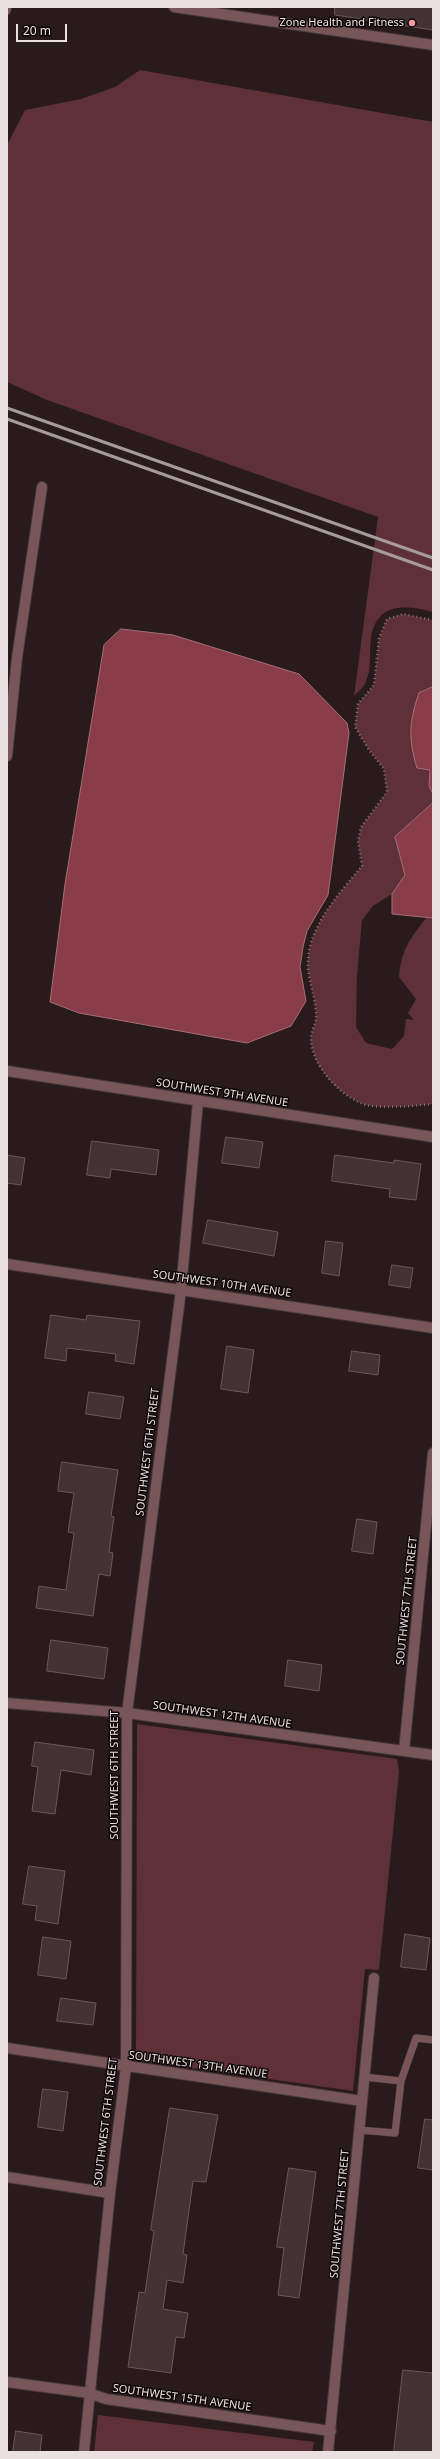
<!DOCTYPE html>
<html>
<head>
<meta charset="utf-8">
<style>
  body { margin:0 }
  #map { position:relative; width:440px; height:2459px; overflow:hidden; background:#291a1c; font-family:"Noto Sans",sans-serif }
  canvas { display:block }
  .frame { position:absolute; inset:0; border:8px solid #ebe0e1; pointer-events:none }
  .scale { position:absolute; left:16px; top:24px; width:51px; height:18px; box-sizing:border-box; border:2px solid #ebe0e1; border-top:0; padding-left:5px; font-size:12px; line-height:14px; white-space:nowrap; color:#ebe0e1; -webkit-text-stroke:3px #0d0708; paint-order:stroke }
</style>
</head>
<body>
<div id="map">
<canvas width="440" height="2459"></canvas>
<div class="frame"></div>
<div class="scale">20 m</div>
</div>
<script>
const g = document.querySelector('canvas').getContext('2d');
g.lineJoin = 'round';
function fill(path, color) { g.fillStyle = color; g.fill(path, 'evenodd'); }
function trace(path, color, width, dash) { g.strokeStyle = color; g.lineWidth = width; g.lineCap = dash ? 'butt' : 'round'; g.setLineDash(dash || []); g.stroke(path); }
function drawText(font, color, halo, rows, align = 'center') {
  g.font = font + ' "Noto Sans",sans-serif'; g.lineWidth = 3; g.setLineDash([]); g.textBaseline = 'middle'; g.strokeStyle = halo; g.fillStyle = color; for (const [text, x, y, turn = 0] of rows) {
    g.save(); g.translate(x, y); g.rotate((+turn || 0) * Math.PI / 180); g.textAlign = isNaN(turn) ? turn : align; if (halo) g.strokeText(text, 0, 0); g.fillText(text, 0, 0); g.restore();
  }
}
const green = new Path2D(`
  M140 70 433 122V612C405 604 376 603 371 638 369 652 372 669 366 681 364 687 358 692 354 696L378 517 47 400 7 382V145L25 110 81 99 115 87Z
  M403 614 433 620V687L419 693 430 770 429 786 433 794V803L395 837 405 875 392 894 373 906 362 920 357 976 356 1027 366 1043 392 1049 404 1036 406 1019 414 1020 408 1013 416 999 399 977C401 950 410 939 426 918H433V1104C414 1106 392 1108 372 1106 345 1103 310 1066 311 1038 311 1031 316 1024 316 1017 316 1001 310 985 308 969 305 929 339 894 362 866L358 841 361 827 387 792 384 769 369 750 355 727 358 704 374 685 379 638 387 619Z
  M137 1724 397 1759 399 1772 379 1970 365 1969 353 2091 136 2060Z
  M98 2415 314 2442 312 2452H94Z`);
const water = new Path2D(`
  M121 629 173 635 299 674 347 723 349 733 328 895 307 931 303 947 300 967 306 1001 291 1026 247 1043 79 1013 50 1002 65 884 104 645Z
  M433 687V794L429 786 430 770 417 768C408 738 409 722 419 693Z
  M433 803V918L392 914V894L405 875 395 837Z`);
const building = new Path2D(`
  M335 7H433V30L335 15Z
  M226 1137 263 1142 259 1168 222 1163Z
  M92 1141 159 1150 156 1175 111 1169 110 1178 87 1175Z
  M7 1155 25 1158 21 1185 7 1183Z
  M335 1155 394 1163V1160L421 1164 416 1200 389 1197 390 1189 332 1181Z
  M208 1220 278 1232 274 1256 203 1243Z
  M326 1241 343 1243 339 1276 322 1273Z
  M392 1265 413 1268 410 1288 389 1285Z
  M51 1315 86 1320 87 1315 140 1321 134 1364 115 1361 116 1354 67 1348 66 1361 45 1358Z
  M227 1346 254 1350 248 1393 221 1389Z
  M352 1351 380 1355 378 1375 349 1371Z
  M89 1392 124 1397 120 1419 86 1414Z
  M62 1462 118 1470 111 1516 114 1517 109 1552 113 1553 110 1576 99 1574 93 1616 36 1608 39 1586 66 1590 74 1533 68 1532 74 1493 58 1491Z
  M357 1519 377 1522 373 1554 352 1551Z
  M51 1640 108 1648 104 1679 47 1671Z
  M288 1660 322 1665 319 1691 285 1686Z
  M35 1742 94 1750 91 1775 61 1770 55 1814 32 1811 38 1767 32 1766Z
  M29 1866 65 1871 58 1924 35 1920 37 1906 23 1904Z
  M405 1934 430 1938 426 1970 401 1967Z
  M43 1937 71 1941 66 1979 38 1975Z
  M61 1998 96 2003 93 2025 57 2021Z
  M43 2089 68 2092 63 2131 38 2127Z
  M170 2108 218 2115 206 2182 193 2181 183 2254 187 2255 183 2283 167 2280 163 2309 188 2313 184 2338 176 2337 171 2373 128 2367 139 2292 145 2293 154 2231 151 2230Z
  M425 2119 433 2120V2170L418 2168Z
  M289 2168 316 2172 299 2298 278 2295 284 2248 277 2247Z
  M403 2370 433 2373V2452H394Z
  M16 2431 42 2435 40 2452H13Z`);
const path = new Path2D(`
  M433 620 403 614 387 619 379 638 374 685 358 704 355 727 369 750 384 769 387 792 361 827 358 841 362 866C339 894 305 929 308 969 310 985 316 1001 316 1017 316 1024 311 1031 311 1038 310 1065 345 1103 372 1106 392 1108 414 1106 433 1104`);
const service = new Path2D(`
  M7 11 8 7
  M364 2077 401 2081
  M359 2130 395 2133 401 2081 416 2038 433 2040`);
const minor = new Path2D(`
  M174 7 433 45
  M7 756 17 658 42 487
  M7 1071 433 1137
  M7 1264 433 1328
  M7 1703 127 1713 433 1755
  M404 1751 433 1453
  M7 2048 362 2101
  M7 2177 110 2193
  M7 2382 89 2393 106 2399 331 2431
  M84 2452 110 2193 126 2067 127 1713 181 1290 198 1101
  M328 2452 374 1978`);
const rail = new Path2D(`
  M7 408 433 558
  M7 419 433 570`);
const markers = [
  [412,23,4,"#f49aa4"]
];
const poiNames = [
  ["Zone Health and Fitness",404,23]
];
const streetNames = [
  ["SOUTHWEST 9TH AVENUE",222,1093,9],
  ["SOUTHWEST 10TH AVENUE",222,1284,8],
  ["SOUTHWEST 6TH STREET",148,1452,-83],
  ["SOUTHWEST 7TH STREET",407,1601,-84],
  ["SOUTHWEST 12TH AVENUE",222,1715,8],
  ["SOUTHWEST 6TH STREET",115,1775,-90],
  ["SOUTHWEST 13TH AVENUE",198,2065,8],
  ["SOUTHWEST 6TH STREET",106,2122,-83],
  ["SOUTHWEST 7TH STREET",340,2214,-85],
  ["SOUTHWEST 15TH AVENUE",182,2398,8]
];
fill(green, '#5d3137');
fill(water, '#893d49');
trace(water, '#a66e77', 1);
fill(building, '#423233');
trace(building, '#6a5759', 1);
trace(service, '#443638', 8);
trace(minor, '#443638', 12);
trace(path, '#817375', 2.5, [1, 3]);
trace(service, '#785558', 7);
trace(minor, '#785558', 10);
trace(rail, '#a69a9b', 3);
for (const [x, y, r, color] of markers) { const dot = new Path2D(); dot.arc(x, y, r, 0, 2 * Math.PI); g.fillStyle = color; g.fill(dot); trace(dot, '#0d0708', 1.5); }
drawText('11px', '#ebe0e1', '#0d0708', poiNames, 'right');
drawText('11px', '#ebe0e1', '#0d0708', streetNames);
</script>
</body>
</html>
